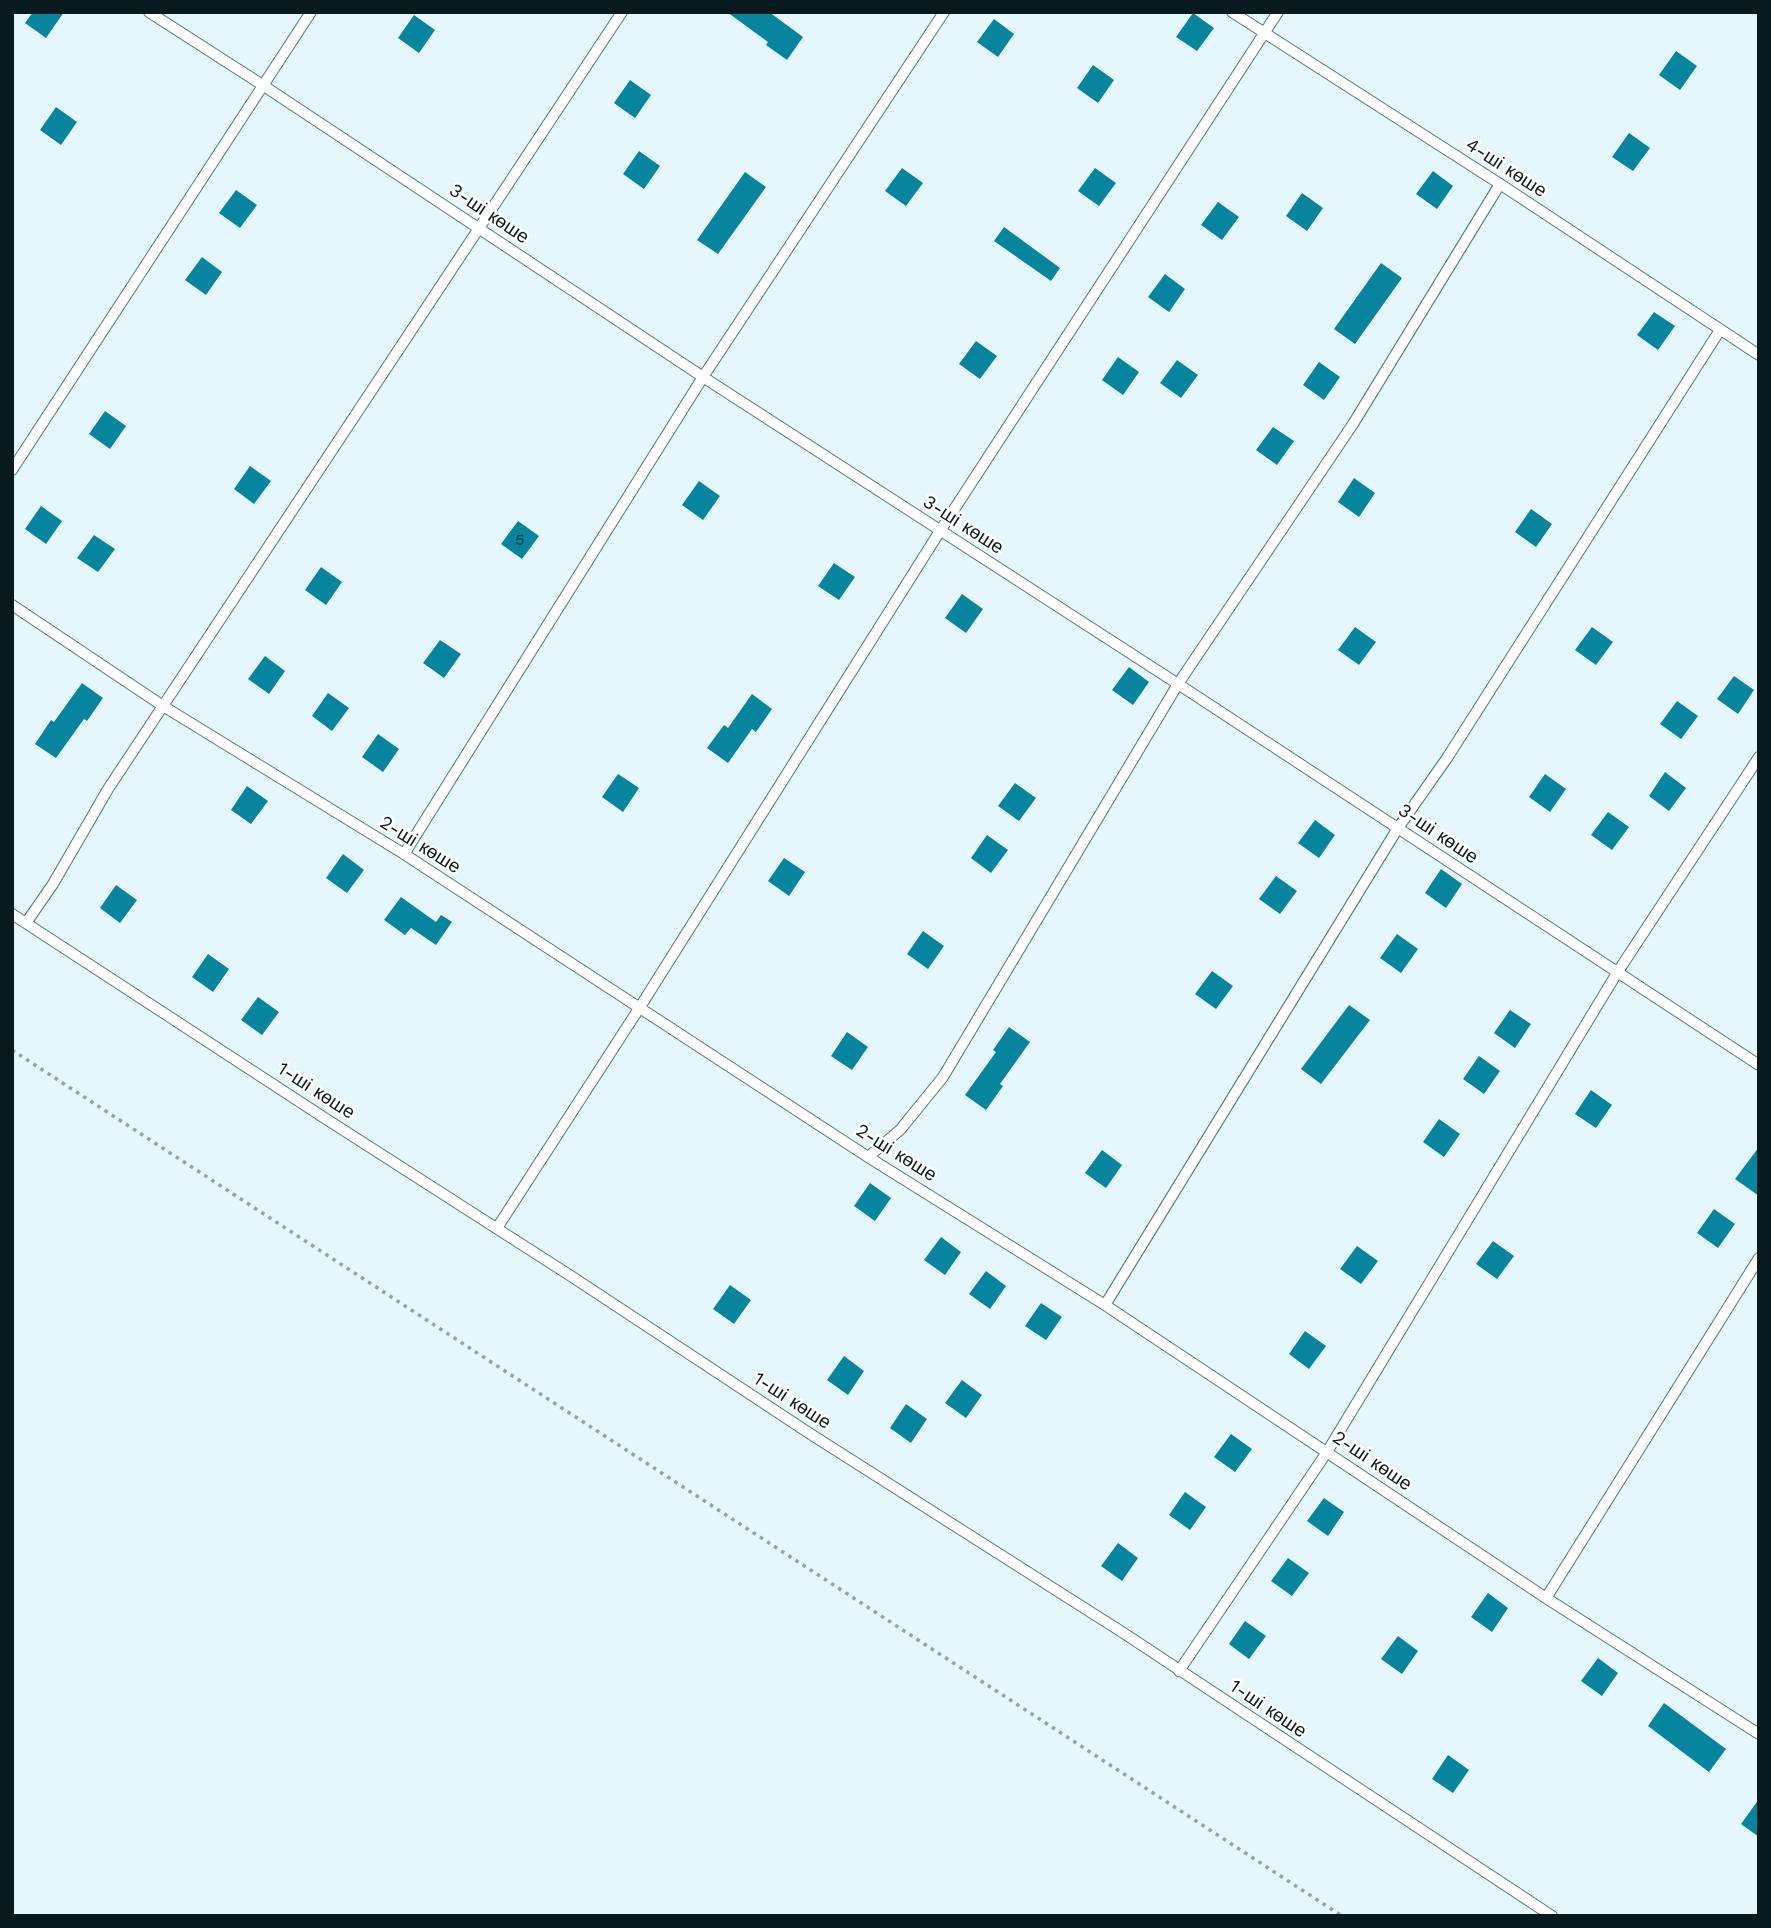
<!DOCTYPE html>
<html>
<head>
<meta charset="utf-8">
<style>
  body { margin:0 }
  #map { position:relative; width:1771px; height:1928px; overflow:hidden; background:#e5f7fc; font-family:"Work Sans",sans-serif }
  canvas { display:block }
  .frame { position:absolute; inset:0; border:14px solid #091a1f; pointer-events:none }
</style>
</head>
<body>
<div id="map">
<canvas width="1771" height="1928"></canvas>
<div class="frame"></div>
</div>
<script>
const g = document.querySelector('canvas').getContext('2d');
g.lineJoin = 'round';
function fill(path, color) { g.fillStyle = color; g.fill(path, 'evenodd'); }
function trace(path, color, width, dash) { g.strokeStyle = color; g.lineWidth = width; g.lineCap = dash ? 'butt' : 'round'; g.setLineDash(dash || []); g.stroke(path); }
function drawText(font, color, halo, rows, align = 'center') {
  g.font = font + ' "Work Sans",sans-serif'; g.lineWidth = 5; g.setLineDash([]); g.textBaseline = 'middle'; g.strokeStyle = halo; g.fillStyle = color; for (const [text, x, y, turn = 0] of rows) {
    g.save(); g.translate(x, y); g.rotate((+turn || 0) * Math.PI / 180); g.textAlign = isNaN(turn) ? turn : align; if (halo) g.strokeText(text, 0, 0); g.fillText(text, 0, 0); g.restore();
  }
}
const building = new Path2D(`
  M33 12H64L46 38 25 23Z
  M727 12H769L803 37 787 60 766 45 768 42Z
  M1193 13 1214 28 1197 51 1176 37Z
  M414 15 435 30 419 53 398 38Z
  M994 19 1014 34 998 57 977 42Z
  M1676 51 1697 66 1680 90 1659 75Z
  M1093 65 1114 80 1098 103 1077 88Z
  M630 80 651 95 635 118 614 103Z
  M56 107 77 122 61 145 40 130Z
  M1629 133 1650 148 1633 171 1612 157Z
  M639 151 660 166 644 189 623 174Z
  M902 168 923 183 906 206 885 191Z
  M1095 168 1116 183 1099 206 1078 191Z
  M1433 171 1453 186 1437 209 1416 194Z
  M745 172 766 187 718 254 697 240Z
  M236 190 257 205 240 228 219 213Z
  M1302 193 1323 208 1307 231 1286 216Z
  M1218 202 1239 217 1222 240 1201 225Z
  M1004 227 1060 268 1051 281 994 241Z
  M202 257 222 272 206 295 185 280Z
  M1381 263 1402 278 1355 344 1334 329Z
  M1165 274 1185 289 1169 312 1148 297Z
  M1654 312 1675 326 1658 350 1637 335Z
  M976 341 997 356 980 379 959 364Z
  M1118 357 1139 372 1123 395 1102 380Z
  M1177 360 1198 375 1181 398 1160 383Z
  M1319 362 1340 377 1324 400 1303 385Z
  M105 411 126 426 110 449 89 434Z
  M1273 427 1294 441 1277 465 1256 450Z
  M250 466 271 481 254 504 234 489Z
  M1354 478 1375 493 1359 517 1338 502Z
  M699 481 720 496 703 520 682 505Z
  M41 506 62 521 46 544 25 529Z
  M1531 509 1552 524 1536 547 1515 532Z
  M518 521 539 536 522 559 501 544Z
  M94 535 115 549 98 572 77 558Z
  M834 563 855 577 839 600 818 586Z
  M321 567 342 582 326 605 305 590Z
  M962 594 983 609 966 633 945 618Z
  M1355 627 1376 642 1359 665 1338 650Z
  M1592 627 1613 642 1596 665 1575 650Z
  M440 640 461 654 444 678 423 663Z
  M265 656 285 671 269 694 248 679Z
  M1129 667 1149 682 1133 705 1112 690Z
  M1734 676 1754 690 1738 714 1717 699Z
  M82 683 103 698 87 721 84 719 56 758 35 744 51 720 54 722Z
  M328 693 349 708 332 731 312 716Z
  M752 694 772 709 756 732 752 729 728 763 707 748 724 725 728 728Z
  M1677 701 1698 716 1681 739 1660 724Z
  M378 734 399 749 383 772 362 757Z
  M1665 772 1686 788 1669 811 1649 796Z
  M618 774 639 788 623 812 602 797Z
  M1545 774 1566 789 1550 812 1529 797Z
  M1015 783 1036 798 1019 821 998 806Z
  M247 786 268 801 251 824 231 810Z
  M1608 812 1629 827 1612 850 1591 835Z
  M1315 820 1335 835 1319 858 1298 843Z
  M987 835 1008 850 991 873 971 858Z
  M343 854 364 870 347 893 326 878Z
  M784 858 805 872 789 896 768 881Z
  M1441 869 1462 884 1446 908 1425 893Z
  M1276 876 1297 891 1280 914 1259 899Z
  M116 885 137 900 120 923 100 908Z
  M401 897 436 922 441 915 452 922 436 945 411 928 405 935 384 920Z
  M923 931 944 946 928 969 907 954Z
  M1397 934 1418 949 1401 973 1380 958Z
  M208 954 229 969 213 992 192 977Z
  M1212 971 1233 986 1216 1009 1195 994Z
  M258 997 279 1012 262 1035 241 1020Z
  M1349 1005 1370 1020 1321 1084 1301 1069Z
  M1510 1010 1531 1024 1515 1048 1494 1033Z
  M1009 1027 1030 1042 1000 1084 1003 1086 986 1110 965 1095 996 1052 993 1050Z
  M847 1032 868 1047 852 1070 831 1056Z
  M1479 1056 1500 1071 1484 1094 1463 1079Z
  M1591 1090 1612 1105 1596 1128 1575 1114Z
  M1439 1119 1460 1134 1444 1157 1423 1142Z
  M1759 1147V1196L1735 1179Z
  M1102 1150 1122 1165 1106 1188 1085 1173Z
  M870 1183 891 1198 875 1221 854 1206Z
  M1714 1209 1735 1224 1718 1248 1697 1233Z
  M941 1237 961 1252 945 1275 924 1260Z
  M1493 1241 1514 1256 1497 1279 1476 1264Z
  M1357 1246 1378 1261 1361 1284 1340 1269Z
  M986 1271 1006 1286 990 1309 969 1294Z
  M730 1285 751 1300 734 1324 713 1309Z
  M1041 1303 1062 1317 1046 1340 1025 1326Z
  M1305 1331 1326 1346 1309 1369 1289 1354Z
  M844 1356 864 1371 848 1395 827 1380Z
  M962 1380 982 1395 966 1418 945 1403Z
  M906 1404 927 1419 911 1443 890 1428Z
  M1231 1434 1252 1449 1235 1472 1214 1457Z
  M1185 1492 1206 1507 1190 1530 1169 1515Z
  M1324 1498 1344 1512 1328 1536 1307 1521Z
  M1118 1543 1138 1558 1122 1581 1101 1566Z
  M1288 1558 1309 1573 1292 1596 1271 1581Z
  M1488 1593 1508 1608 1492 1632 1471 1617Z
  M1245 1621 1266 1636 1249 1659 1229 1644Z
  M1398 1636 1418 1651 1402 1674 1381 1659Z
  M1598 1658 1618 1673 1602 1696 1581 1681Z
  M1664 1703 1726 1749 1709 1772 1648 1726Z
  M1448 1755 1469 1770 1453 1793 1432 1779Z
  M1759 1799V1837L1741 1824Z`);
const path = new Path2D(`
  M12 1050 1342 1916`);
const lane = new Path2D(`
  M149 12 264 86 703 377 1178 684 1759 1065
  M1232 12 1500 184 1759 355
  M12 470 311 12
  M12 605 163 706 404 854 868 1157 1105 1305 1546 1598 1759 1734
  M404 854 703 377 944 12
  M12 914 323 1117 574 1278 812 1435 1122 1632 1552 1916
  M26 923 53 884 108 789 622 12
  M868 1157 900 1130 943 1077 1178 684 1353 424 1500 184
  M497 1228 640 1007 940 531 1278 12
  M1105 1305 1398 828 1447 758 1720 330
  M1546 1598 1759 1258
  M1179 1671 1327 1452 1617 973 1759 757`);
const numberNames = [
  ["5",520,540]
];
const streetNames = [
  ["4-ші көше",1506,168,33],
  ["3-ші көше",489,214,34],
  ["3-ші көше",963,525,33],
  ["3-ші көше",1438,834,34],
  ["2-ші көше",420,845,32],
  ["1-ші көше",316,1091,33],
  ["2-ші көше",896,1153,32],
  ["1-ші көше",792,1401,33],
  ["2-ші көше",1372,1461,34],
  ["1-ші көше",1268,1709,34]
];
fill(building, '#07859f');
trace(lane, '#4d7682', 12);
trace(path, '#92a4a9', 3.5, [3.5, 5]);
trace(lane, '#fff', 10);
drawText('16px', '#08353f', null, numberNames);
drawText('19px', '#091a1f', '#fff', streetNames);
</script>
</body>
</html>
